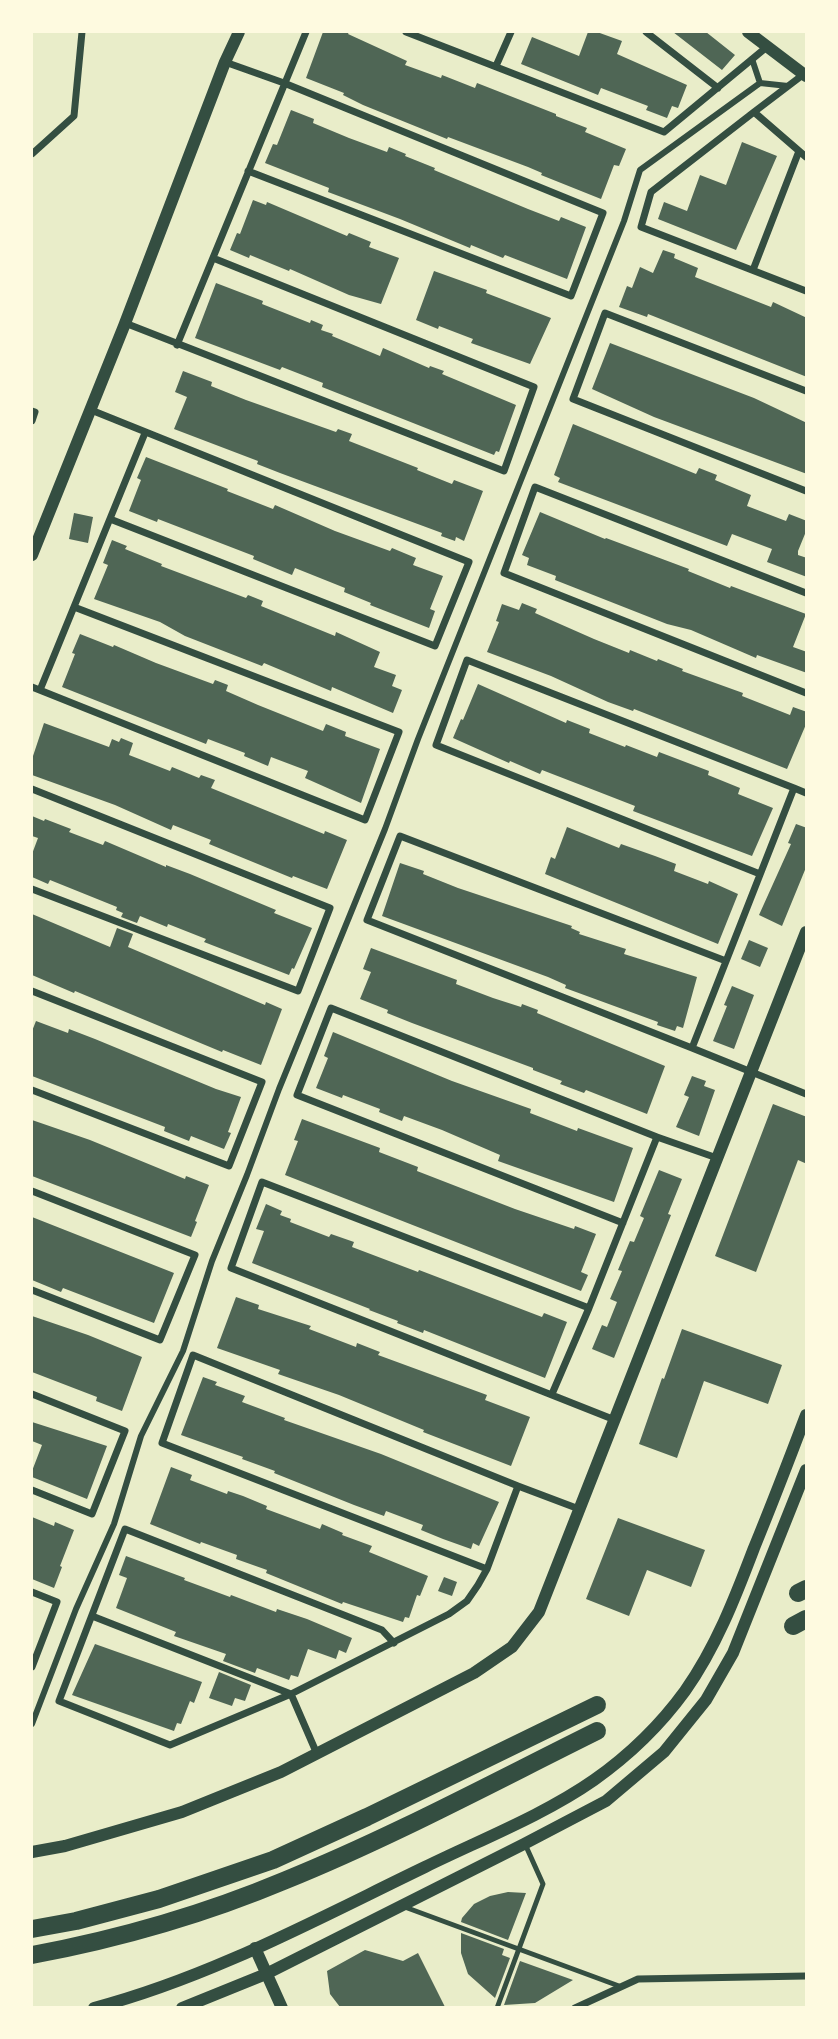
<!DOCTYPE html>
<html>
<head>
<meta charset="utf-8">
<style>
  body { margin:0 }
  #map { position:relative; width:838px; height:2039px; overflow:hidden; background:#e9edc9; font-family:Roboto,sans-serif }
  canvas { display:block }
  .frame { position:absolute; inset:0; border:33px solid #fefae0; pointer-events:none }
</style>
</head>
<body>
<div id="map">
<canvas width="838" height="2039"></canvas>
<div class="frame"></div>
</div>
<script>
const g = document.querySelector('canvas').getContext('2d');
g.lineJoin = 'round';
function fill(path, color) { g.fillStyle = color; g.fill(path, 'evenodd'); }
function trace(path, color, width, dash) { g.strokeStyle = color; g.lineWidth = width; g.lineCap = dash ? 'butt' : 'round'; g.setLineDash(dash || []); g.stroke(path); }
const building = new Path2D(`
  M323 32H349L348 34 407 61 405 65 441 78 442 75 475 88 477 83 556 114V116L587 128 585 132 626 149 619 166 614 165 601 199 541 175 542 173 528 167 448 137 447 139 363 105 343 95 344 93 306 78Z
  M588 32H597L622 41 617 54 687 85 678 108 672 106 667 118 646 110 648 106 601 88 598 95 521 64 532 37 579 56Z
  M673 32H706L735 55 722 70Z
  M291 110 314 119 313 123 349 138 387 152 389 147 406 154 405 156 435 168 434 170 528 209 559 221 561 217 586 227 567 279 505 255 503 258 471 245 470 248 400 219 328 192 329 188 265 163 273 144 277 145Z
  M742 142 777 156 736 250 658 219 664 202 687 211 700 175 726 185Z
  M253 200 266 205 267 202 347 236 349 233 371 242 369 247 399 258 381 304 349 295 290 269 289 271 250 255 249 258 230 250 237 233 240 234Z
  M663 250 675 254 674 258 698 268 695 277 771 307 773 302 807 318V377L648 314 647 317 619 307 627 286 632 288 640 267 653 273Z
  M434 271 487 290 486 293 551 318 530 364 471 343 473 339 439 326 438 329 416 320Z
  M216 283 263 301 262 304 310 323 311 320 323 325 321 330 333 334 332 336 380 356 383 348 429 368 430 366 444 371 442 374 516 405 499 452 496 451 494 455 322 387 323 383 282 367 280 370 195 338Z
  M610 343 754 398 807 423V474L654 417 592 389Z
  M183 371 212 382 211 386 246 400 336 432 338 429 352 434 349 441 418 468 417 470 452 484 454 480 483 491 464 541 456 537 455 541 441 536 442 533 280 473 257 464 258 461 174 429 187 397 175 392Z
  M573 424 696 474 699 468 717 475 715 480 751 495 747 506 786 521 789 514 807 521V529L798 551V555L807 558V577L767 562 772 549 732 534 727 546 558 482 560 478 554 475Z
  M146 457 228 489 227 491 273 509 275 505 335 531 390 551 392 548 416 558 413 565 443 576 430 609 435 611 429 628 370 605 371 603 344 592 345 588 295 568 292 575 253 559 254 556 158 519 157 522 129 511 141 480 137 478Z
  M540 512 605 539 606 538 689 569 688 571 730 588 731 586 806 614 793 647 807 652V673L757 655 756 658 691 630 667 624 555 580 556 576 527 565 529 558 522 555Z
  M74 513 93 517 88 543 69 539Z
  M112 540 127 546 125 549 162 564 161 566 246 598 248 595 263 601 261 606 335 636 336 632 380 652 374 667 396 675 392 686 402 690 393 713 332 687 331 691 264 663 262 666 185 636 160 622 94 599 108 565 103 563Z
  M522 603 537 609 535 613 594 639 629 653 630 650 657 661 658 659 683 669 682 671 743 693 742 696 790 715 793 707 807 712V722L787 769 634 709 633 711 608 702 551 676 487 652 499 622 496 621 502 604 519 610Z
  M80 634 113 647 114 645 156 663 213 684 215 680 228 685 226 691 258 705 323 731 326 724 346 732 345 736 380 749 361 803 305 778 308 771 271 757 268 766 244 756 245 753 208 739 206 744 62 687 75 654 72 653Z
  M478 684 566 723 567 720 590 729 589 733 625 747 626 745 657 757 659 752 709 771 708 775 740 788 738 794 773 808 752 856 633 811 635 806 599 792 542 770 540 774 510 761 509 763 453 738 461 719 463 720Z
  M44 723 109 747 112 739 119 742 121 738 133 743 129 755 170 771 172 767 199 778 201 775 215 780 211 788 324 834 325 831 347 840 327 889 293 876 292 878 209 844 211 840 173 825 171 830 115 805 32 775V759Z
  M32 816 44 821 45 819 71 829 69 832 103 845 105 841 166 867V865L190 874 276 910 274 913 312 928 294 969 292 968 289 975 204 942 206 939 168 924 167 927 140 916 137 923 121 917 123 913 116 910 117 907 50 880 48 884 32 877V854L38 838 32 836Z
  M796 824 807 828V865L782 926 759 915 791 844 788 843Z
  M567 827 619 848 621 844 655 856 676 864 674 871 708 884 709 881 738 894 718 944 545 874 551 857 555 859Z
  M400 863 424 871 423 874 458 888 572 926 571 928 580 932 579 934 626 949 624 954 697 977 683 1028 677 1026 675 1031 657 1025 658 1022 565 988 566 985 548 977 382 916Z
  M32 914 110 947 117 928 133 934 128 947 265 1005 266 1002 282 1009 261 1065 223 1050 222 1052 75 991 74 993 32 975Z
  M749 940 768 948 760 967 741 959Z
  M371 948 457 980 456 984 493 998 521 1007 522 1004 538 1010 537 1013 665 1066 647 1114 586 1090 584 1093 560 1084 562 1081 533 1070V1068L412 1023 387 1013 388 1010 360 999 371 972 363 969Z
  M732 986 754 995 734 1049 713 1041 727 1006 724 1005Z
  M36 1021 68 1033 69 1029 95 1039 216 1089 241 1097 228 1132 231 1133 224 1149 191 1136 189 1141 164 1131 165 1127 32 1076V1031Z
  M333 1032 452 1081 531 1109 530 1113 577 1131 578 1128 633 1148 614 1202 498 1161 500 1155 442 1130 404 1116 402 1121 379 1112 380 1109 343 1095 342 1098 316 1088 328 1058 324 1056Z
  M692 1076 706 1081 704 1086 715 1090 699 1136 676 1127 689 1097 684 1095Z
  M773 1104 807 1117V1164L798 1160 756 1272 715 1256Z
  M302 1119 380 1148 379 1152 418 1167 417 1171 515 1209 574 1229 575 1226 596 1234 581 1272 588 1275 581 1291 285 1175 298 1141 294 1140Z
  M32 1120 90 1140 185 1179 186 1176 209 1185 195 1221 197 1222 191 1237 32 1176Z
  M659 1170 682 1179 668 1214 671 1215 614 1358 592 1349 602 1325 607 1327 617 1302 610 1299 622 1271 618 1270 630 1241 634 1242 644 1218 640 1216Z
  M266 1204 282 1211 280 1215 291 1219 290 1222 329 1237 331 1234 354 1242 352 1247 418 1272 419 1270 542 1317 544 1313 567 1322 545 1378 424 1330 423 1333 397 1323 398 1321 369 1310 370 1309 252 1263 264 1231 256 1229Z
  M32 1217 174 1273 154 1323 63 1288 61 1292 32 1280Z
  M236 1297 259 1305 258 1309 311 1326 309 1329 356 1347 357 1343 380 1352 378 1355 487 1395 485 1400 530 1417 511 1466 423 1432 424 1430 339 1395 278 1374 280 1370 217 1348Z
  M32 1316 88 1335 142 1357 122 1411 96 1401 97 1397 32 1372Z
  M682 1329 782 1365 768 1404 704 1381 677 1458 639 1444 662 1378 664 1379Z
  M203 1377 217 1382 215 1385 245 1396 242 1402 285 1418 284 1420 381 1454 499 1502 479 1546 473 1543 471 1549 443 1539 421 1530 423 1525 386 1511 384 1516 354 1505 274 1473 275 1471 242 1459 243 1457 181 1435Z
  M32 1422 107 1446 87 1499 32 1477V1471L42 1445 32 1441Z
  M171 1467 192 1475 190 1480 227 1494 228 1491 243 1496 267 1506 266 1509 320 1529 322 1524 343 1533 342 1535 372 1546 369 1552 428 1576 420 1596 417 1595 409 1618 405 1617 403 1622 343 1602 342 1604 266 1573 267 1570 236 1559 237 1555 201 1542 200 1544 150 1524Z
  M32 1517 54 1526 55 1522 74 1530 60 1566 62 1567 54 1588 32 1579Z
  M618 1518 705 1550 691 1587 647 1570 629 1616 586 1599Z
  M126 1556 185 1578 184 1580 230 1597 231 1595 276 1612 277 1609 307 1619 352 1638 346 1653 339 1650 336 1659 308 1649 298 1677 291 1675 289 1680 257 1668 255 1673 223 1661 226 1654 174 1636 176 1632 116 1608 127 1578 119 1575Z
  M444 1577 457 1582 452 1596 438 1591Z
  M95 1644 202 1682 194 1703 190 1701 181 1724 177 1723 174 1731 72 1695Z
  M219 1672 251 1685 245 1701 235 1698 232 1706 209 1698Z
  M508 1892 526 1893 508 1940 461 1922 462 1918 474 1904 490 1896Z
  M461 1933 504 1949 502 1955 510 1958 495 1998 468 1974 461 1953Z
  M365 1950 403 1961 418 1953 445 2007H340L330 1994 327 1971Z
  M520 1961 573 1980 535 2003 504 2005Z`);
const service = new Path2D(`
  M402 1906 619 1986
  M497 2008 543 1884 525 1844`);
const pedestrian = new Path2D(`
  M752 59 760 83
  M32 1724 76 1609 114 1524 141 1436 183 1351 212 1261 247 1175 279 1089 385 829 418 739 624 221 640 170 760 83 788 86`);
const minor = new Path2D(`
  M406 32 664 132 768 46
  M646 32 718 88
  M225 62 284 83 603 213 571 296 248 171
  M496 66 511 32
  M804 74 754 112 806 157
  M754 112 651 192 641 227 806 291
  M32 154 74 116 82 32
  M753 270 799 151
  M125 323 504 471 534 387 213 258
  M177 345 306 32
  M806 391 605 313 573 399 806 491
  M91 410 469 562 435 646 110 519
  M32 411 35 412 32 421
  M806 593 535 487 504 573 806 693
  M32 687 365 820 399 732 74 607
  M40 690 145 433
  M32 789 330 908 298 991 32 889
  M806 793 794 788 692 1048 806 1094
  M760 874 436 745 467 660 794 788
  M32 991 262 1082 229 1166 32 1090
  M692 1048 367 920 400 836 726 961
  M32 1191 195 1255 160 1340 32 1290
  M623 1223 297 1095 331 1008 657 1137
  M589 1308 262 1182 231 1268 615 1420
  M32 1394 125 1431 92 1514 32 1490
  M552 1394 589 1308 657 1137 717 1158
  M487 1569 162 1443 193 1355 518 1486
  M32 1592 57 1602 32 1667
  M92 1616 291 1694
  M291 1694 170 1745 59 1701 125 1529 382 1630 394 1643
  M317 1754 291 1694 449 1614 467 1601 478 1585 487 1569 518 1486 579 1509
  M575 2008 638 1979 806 1976`);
const tertiary = new Path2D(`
  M748 32 806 76
  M32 555 124 326 225 62 239 32
  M32 1852 65 1846 182 1812 281 1772 474 1673 512 1647 539 1612 806 932
  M255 1948 282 2008
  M94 2008C211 1977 317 1919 425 1867 480 1840 544 1815 594 1780 628 1756 661 1724 685 1691 716 1647 735 1598 754 1548 772 1504 789 1460 806 1415
  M182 2008 266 1974 524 1844 606 1801 664 1752 706 1700 733 1653 806 1470`);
const motorway = new Path2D(`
  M798 1593 806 1589
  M793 1626 806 1619
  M32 1929 76 1921 159 1899 273 1860 367 1817 597 1705
  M32 1955C118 1939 205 1914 286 1880 392 1837 494 1782 597 1731`);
fill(building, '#4f6655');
trace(service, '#344e41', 5);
trace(pedestrian, '#344e41', 6);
trace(minor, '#344e41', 7);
trace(tertiary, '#344e41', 12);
trace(motorway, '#344e41', 18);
</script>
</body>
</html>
